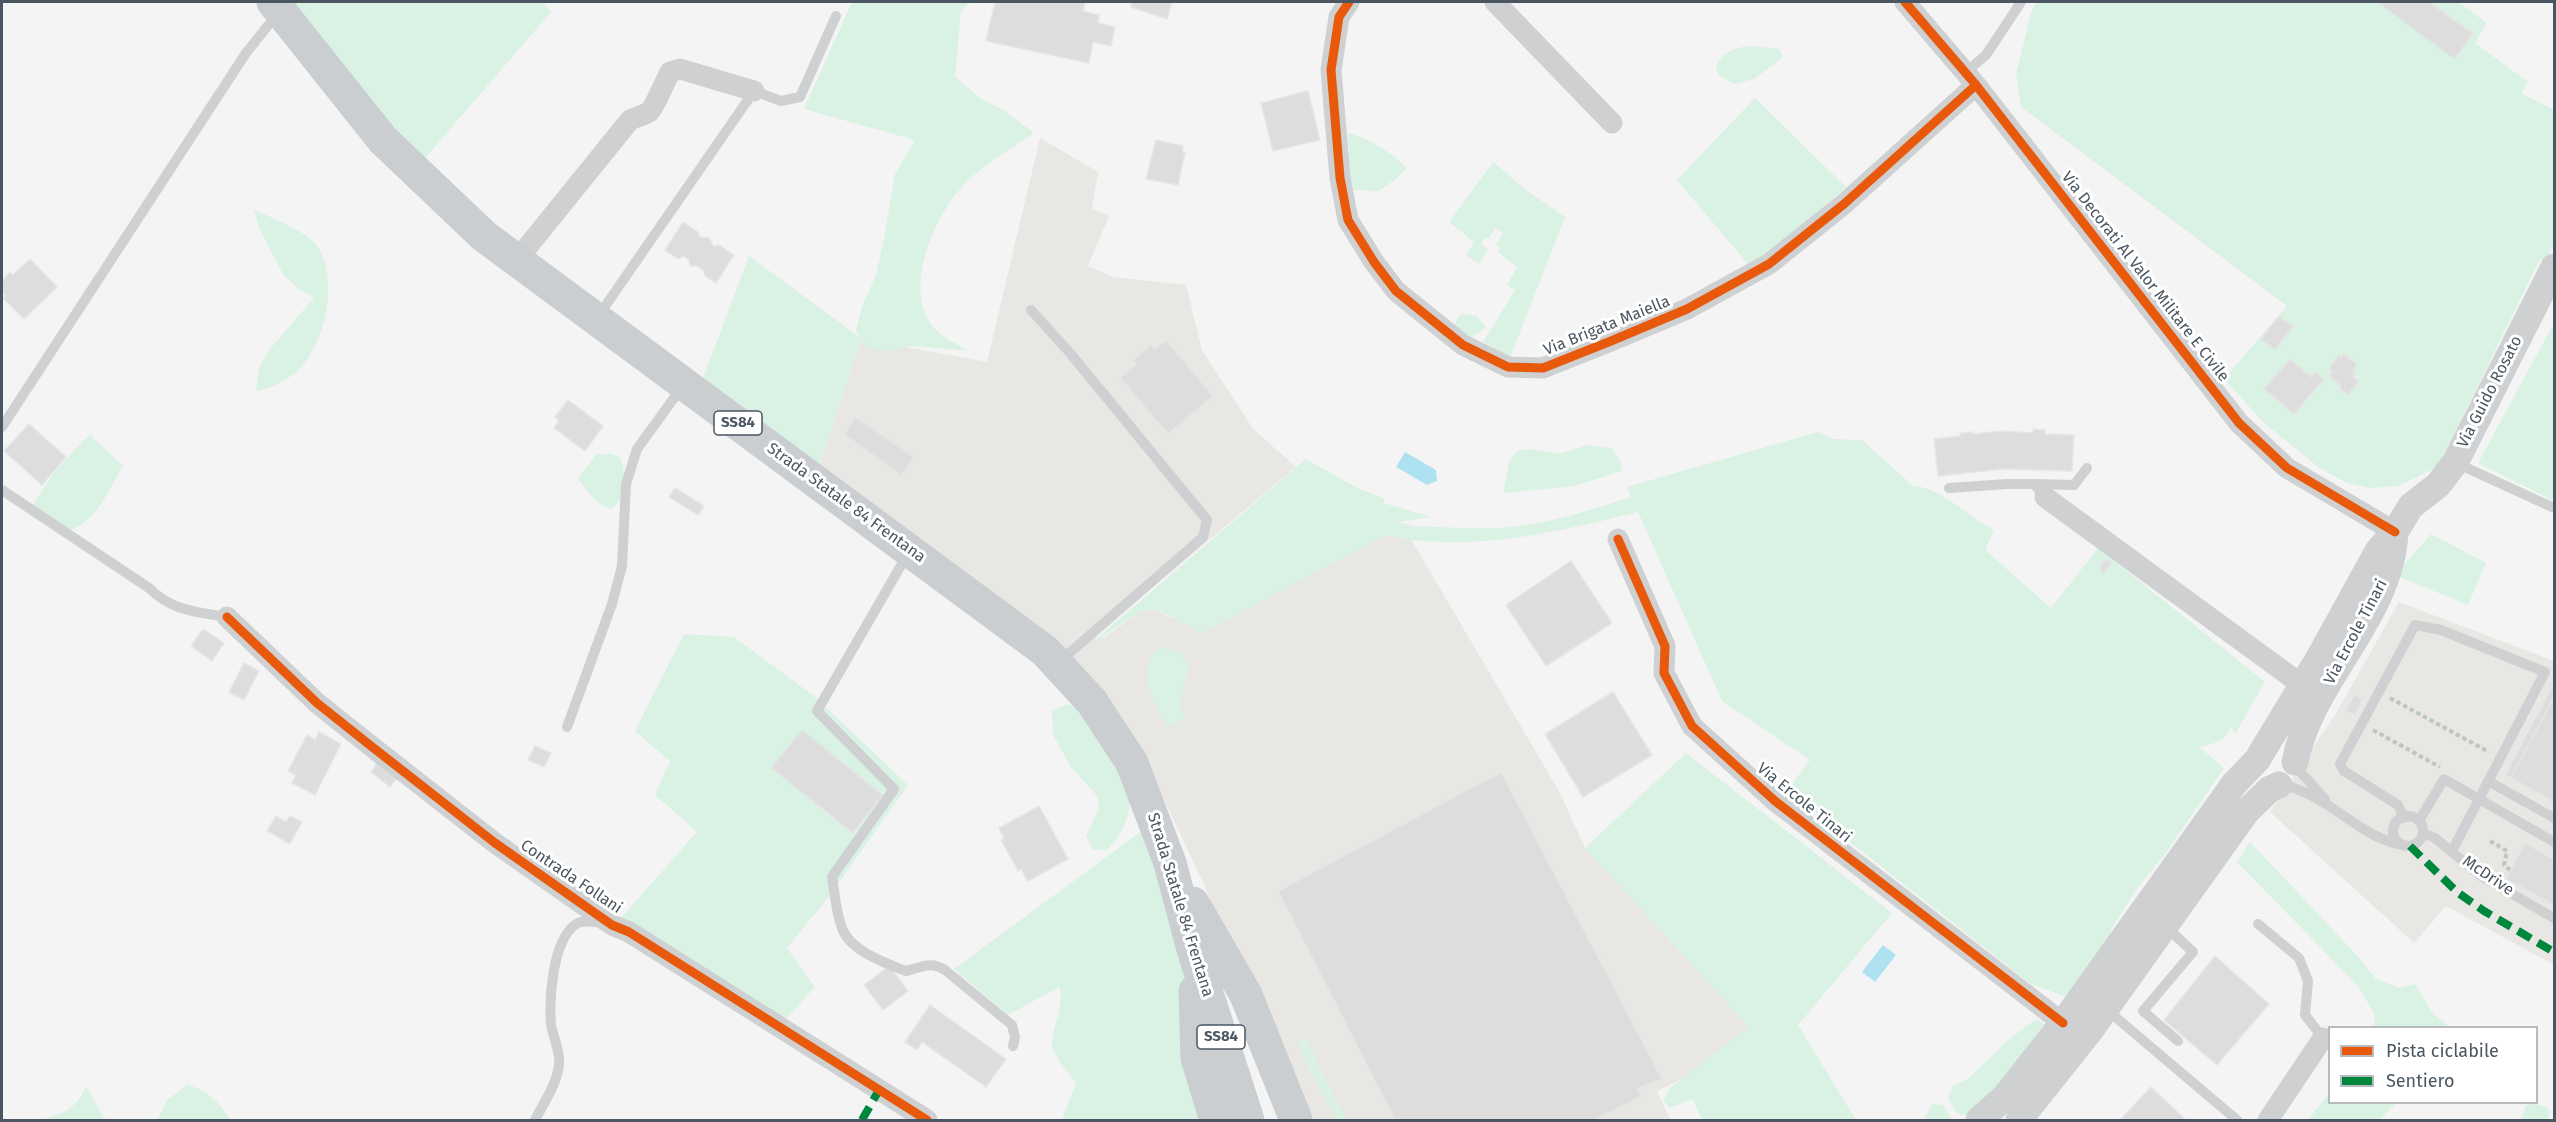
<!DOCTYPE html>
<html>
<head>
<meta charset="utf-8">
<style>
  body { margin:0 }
  #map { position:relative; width:2556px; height:1122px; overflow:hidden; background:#f4f4f4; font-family:"Fira Sans",sans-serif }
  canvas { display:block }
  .frame { position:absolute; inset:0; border:3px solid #4a5661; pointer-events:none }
  .legend { position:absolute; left:2328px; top:1026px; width:210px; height:78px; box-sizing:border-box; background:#fff; border:2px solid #b7bbc0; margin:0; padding:8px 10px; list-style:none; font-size:18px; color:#4a5661 }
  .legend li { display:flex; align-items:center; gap:12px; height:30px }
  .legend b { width:30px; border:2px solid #b7bbc0 }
</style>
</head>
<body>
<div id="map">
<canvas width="2556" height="1122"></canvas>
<div class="frame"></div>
<ul class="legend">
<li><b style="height:8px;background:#e8590c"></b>Pista ciclabile</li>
<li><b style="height:8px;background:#00873e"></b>Sentiero</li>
</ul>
</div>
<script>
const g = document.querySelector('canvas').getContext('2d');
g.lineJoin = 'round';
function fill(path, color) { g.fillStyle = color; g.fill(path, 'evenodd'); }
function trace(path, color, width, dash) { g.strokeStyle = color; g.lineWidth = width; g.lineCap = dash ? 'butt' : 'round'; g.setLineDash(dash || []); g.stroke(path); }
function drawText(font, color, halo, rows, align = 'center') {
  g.font = font + ' "Fira Sans",sans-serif'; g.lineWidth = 6; g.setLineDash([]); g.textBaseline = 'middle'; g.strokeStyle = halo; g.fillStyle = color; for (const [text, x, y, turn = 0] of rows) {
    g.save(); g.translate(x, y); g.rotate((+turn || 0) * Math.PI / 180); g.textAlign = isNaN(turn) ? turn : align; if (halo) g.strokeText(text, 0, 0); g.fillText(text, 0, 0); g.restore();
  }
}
const commercial = new Path2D(`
  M1040 138 1098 172 1092 208 1109 216 1088 266 1113 277 1186 285 1202 350 1253 429 1296 467 1097 634 1095 640 1105 637 1140 611 1156 609 1172 619 1386 535 1411 539 1560 793 1585 848 1749 1027 1682 1079 1657 1091 1671 1120H1306L1202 880 1145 759 820 464 861 339 987 362Z
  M2399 602 2554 661V965L2446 906 2414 943 2270 812 2335 715Z`);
const green = new Path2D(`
  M287 2H543L551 12 420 164Z
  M852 2H970L961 11 955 77 983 100 1003 110 1034 133C1009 151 981 165 961 188 932 221 901 294 936 330 944 338 958 344 967 351L915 346 887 351 867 348 861 339 820 464 703 378 749 256 861 338 856 330 862 307 876 275 884 239 895 174 915 140 804 109Z
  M2036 2H2458L2487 23 2475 43 2528 82 2521 93 2554 110V244L2545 260 2540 259 2463 416 2452 450 2435 468 2398 486 2370 488 2347 483 2321 469 2264 423 2224 379 2287 306 2021 107 2016 74 2031 13Z
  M1746 46 1775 48 1780 50 1783 57 1754 79 1733 84 1720 76 1716 70C1719 53 1731 50 1746 46Z
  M1755 98 1846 187 1752 269 1677 180Z
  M1348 133C1373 140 1388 151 1407 168L1395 180 1378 191 1351 190Z
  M1493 162 1526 190 1565 217 1510 358 1483 342 1515 290 1507 285 1517 267 1498 252 1500 248 1496 244 1503 233 1496 228 1488 239 1485 237 1481 244 1488 250 1479 264 1466 255 1474 242 1449 222Z
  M254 210C269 216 310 233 318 247 339 281 326 344 297 371 285 382 271 388 256 391L259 368 269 350 314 298 299 289 284 276 260 230Z
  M1462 314 1476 316 1486 327 1470 339 1457 334C1455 324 1454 320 1462 314Z
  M2554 323V501L2478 463Z
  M1818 432 1833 439 1862 440 1913 486C1939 486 1970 518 1994 530L1985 550 2051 608 2098 548 2265 682 2235 734 2231 727C2224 742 2214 744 2199 747L2224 768 2167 851 2138 887 2111 929 2112 940 2075 996 2061 995 2031 984 1786 792 1810 760 1722 701 1638 512C1556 532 1470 554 1386 535L1202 633 1156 609 1140 611 1096 641 1095 640 1306 459 1359 489 1384 498V503L1431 517 1399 522 1412 526C1447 527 1493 531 1528 525 1563 519 1597 508 1631 497L1627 487Z
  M90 435 123 466C109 489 98 520 71 530L33 506C47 479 68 455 90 435Z
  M1588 445 1612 448 1620 460 1622 471 1574 486 1503 493 1509 462 1517 451 1530 449 1559 454Z
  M597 454H612L621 458C626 473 627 500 611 509 595 503 588 492 578 479Z
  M2431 534 2486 563 2468 605 2395 575Z
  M684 634 734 637 814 696 908 785 827 899 787 948 815 987 783 1022 620 919 697 832 655 795 670 761 635 731Z
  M1162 647 1181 653 1189 665 1180 705 1184 719 1167 727C1155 700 1130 667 1162 647Z
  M1069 704 1086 716 1132 793C1127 820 1126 830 1107 850H1094L1086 837 1099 808 1098 797 1071 767 1053 735 1052 710Z
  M1686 753 1892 913 1798 1025 1856 1120H1800L1799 1118 1795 1120H1702L1693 1099 1669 1108 1663 1100 1670 1088 1749 1027 1585 848Z
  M1147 827 1180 927 1204 1120H1062L1076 1084C1070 1073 1060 1064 1054 1052 1046 1035 1067 1008 1059 987L1008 1015 954 969Z
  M2250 842 2353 951 2376 979 2399 988 2415 984 2431 1011 2449 1027H2374L2375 1015 2358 986 2237 862Z
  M2036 1019 2053 1029 1978 1110 1964 1115 1957 1113 1948 1099 1953 1086 1969 1078 2008 1040Z
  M1307 1038 1325 1080 1347 1120H1337L1310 1071 1298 1042Z
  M187 1085C209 1090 218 1102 231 1120H157L168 1099Z
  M86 1086 105 1120H41C65 1113 76 1109 86 1086Z
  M2329 1093 2330 1102 2396 1103 2379 1120H2308Z
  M2531 1103 2547 1107 2550 1113 2548 1120H2521L2525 1107Z
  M1933 1104 1943 1105 1952 1120H1923Z`);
const water = new Path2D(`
  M1405 452 1436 470 1437 481 1427 485 1396 467Z
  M1883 945 1896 955 1875 982 1862 972Z`);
const building = new Path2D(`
  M995 2H1085L1083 11 1099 15 1098 23 1115 27 1111 46 1093 42 1089 63 986 41Z
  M1132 2H1172L1167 19 1131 7Z
  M2377 2H2429L2473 34 2454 59Z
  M1308 91 1320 140 1273 151 1261 103Z
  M1156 140 1183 146 1182 152H1185L1178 185 1146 179Z
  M683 222 698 232 700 237 709 238 714 247 719 245 734 255 716 283 705 276 703 270 697 266H690L689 260 684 256 678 259 665 250Z
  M30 259 57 287 24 319 3 298 6 296 2 291V281L10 272 13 275Z
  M2279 316 2293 327 2275 350 2261 339Z
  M1166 340 1213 396 1168 434 1120 378 1136 364 1133 360 1151 345 1155 349Z
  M2344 354 2357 364 2353 370 2356 373 2353 377 2359 381 2348 395 2339 388 2341 386 2329 376 2332 372 2329 369 2339 355 2341 357Z
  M2290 359 2311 377 2315 372 2324 379 2294 414 2264 389Z
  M568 400 603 426 585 451 554 428 559 421 555 417Z
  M855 417 914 457 901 475 844 434Z
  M29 424 66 457 42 485 4 451Z
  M2033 429 2045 430V434L2074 435 2072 471 2003 469 1938 476 1934 439 1960 436V433L1973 432V434L2002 431 2033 433Z
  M675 488 704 506 698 515 669 497Z
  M2106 559 2112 563 2104 573 2099 568Z
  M1571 561 1612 623 1546 666 1506 605Z
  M203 629 224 643 212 661 191 646Z
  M244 663 259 671 244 700 229 692Z
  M2553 685 2554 697 2511 778 2505 775Z
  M1613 692 1652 755 1583 797 1545 734Z
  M2355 694 2363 699 2354 715 2346 711Z
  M2554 697V802L2511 778Z
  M802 730 883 795 853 833 771 768Z
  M319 732 341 744 315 795 292 783 296 775 288 771 307 735 315 740Z
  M535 746 551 753 544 767 528 760Z
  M379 760 399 775 390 787 371 772Z
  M1501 772 1662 1079 1638 1088 1641 1097 1595 1120H1395L1278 891Z
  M1039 806 1068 859 1028 881 1021 869 1018 871 1001 840 1004 839 999 828Z
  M276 816 286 822 290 816 302 822 290 844 267 831Z
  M2525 843 2554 859V905L2506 879Z
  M2215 956 2269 1004 2217 1065 2164 1020Z
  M889 966 908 991 883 1010 864 985Z
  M930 1005 1006 1059 986 1087 922 1042 917 1050 905 1042Z
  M2151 1087 2186 1120H2120Z`);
const path = new Path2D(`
  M2390 698 2489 752
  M2373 730 2440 767
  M2490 841 2507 851 2504 865 2510 870`);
const service = new Path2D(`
  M1966 72 1986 55 2021 2
  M1031 310 1070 353 1207 520 1203 537 1059 662
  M599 315 754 91 781 101 800 97 836 16
  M2 427 246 53 278 13
  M2456 463 2554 508
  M2034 484 2074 485 2087 468
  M1949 488 2007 484H2034L2045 497
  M2 490 149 588C172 611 196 612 227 617
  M907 555 817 711 894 789 832 877C835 894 836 913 842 928 850 951 885 963 906 971 921 968 930 960 945 970L1012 1025 1015 1037 1013 1046
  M567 727 612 604 622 566 626 484 637 449 682 387
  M2295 766 2325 799
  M2488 781 2554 818
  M2281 785C2327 792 2361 840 2404 845
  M2393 831a15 15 0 1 1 30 0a15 15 0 1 1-30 0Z
  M2404 818 2398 805 2344 771 2340 764 2415 625 2441 630 2545 672 2452 851
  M2419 821 2444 779 2554 842
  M2423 833 2435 838 2481 876 2554 918
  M2258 924 2299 958 2308 981 2305 1015 2323 1038
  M2164 925 2193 952 2143 1011 2178 1041
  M2106 1009 2237 1120
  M535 1120C543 1104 557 1084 559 1065 561 1053 553 1037 551 1025 549 999 552 941 576 924 583 919 594 922 603 923`);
const minor = new Path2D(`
  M1349 2 1339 17 1331 70 1340 178 1348 220 1374 262 1396 291 1463 345 1508 367 1543 368 1611 341 1687 309 1769 264 1844 204 1976 85
  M1495 2 1612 123
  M1905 2 1976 85 2239 423 2287 468 2395 532
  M516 261 630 120C635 117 643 116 649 112 655 107 665 81 670 72L680 69 754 91
  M2045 497 2302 685
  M1618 539 1665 646 1664 673 1692 726 1775 801 2063 1023
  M227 617 317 703 371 746 495 843 612 925 629 932 927 1120
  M2268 1120 2323 1038`);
const tertiary = new Path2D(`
  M2260 755 2319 658 2378 551 2395 532 2411 506 2438 485 2455 463 2554 267
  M2295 762C2311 679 2390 620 2395 533
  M1979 1120 2004 1098 2063 1023 2234 784 2258 759
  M2019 1120 2092 1028 2247 811 2270 789 2279 785`);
const primary = new Path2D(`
  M273 2 383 140 484 236 1045 651 1092 702 1132 763 1170 863 1194 953 1248 1120
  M1193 903 1246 995 1296 1120
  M1195 991 1197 1058 1216 1120`);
const quiet = new Path2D(`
  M2410 846 2457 892 2484 911 2554 952
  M862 1120 879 1090`);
const cycleway = new Path2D(`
  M1349 2 1339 17 1331 70 1340 178 1348 220 1374 262 1396 291 1463 345 1508 367 1543 368 1611 341 1687 309 1769 264 1844 204 1976 85
  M1905 2 1976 85 2239 423 2287 468 2395 532
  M1618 539 1665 646 1664 673 1692 726 1775 801 2063 1023
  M227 617 317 703 371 746 495 843 612 925 629 932 927 1120`);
const shields = [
  [738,423,48],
  [1221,1037,48]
];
const shieldNames = [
  ["SS84",738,423],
  ["SS84",1221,1037]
];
const streetNames = [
  ["Via Decorati Al Valor Militare E Civile",2145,277,52],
  ["Via Brigata Maiella",1607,326,-22],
  ["Via Guido Rosato",2490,392,-63],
  ["Strada Statale 84 Frentana",846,503,36],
  ["Via Ercole Tinari",2356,632,-62],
  ["Via Ercole Tinari",1804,803,39],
  ["McDrive",2488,876,34],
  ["Contrada Follani",571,877,34],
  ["Strada Statale 84 Frentana",1180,905,73]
];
fill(commercial, '#e8e7e3');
fill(green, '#d9f2e3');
fill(water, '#aee2f0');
fill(building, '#ddddde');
trace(building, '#e5e6e7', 1.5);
trace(path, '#bcc7c4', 4, [4.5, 3]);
trace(service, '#ced0d2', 10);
trace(minor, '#ced0d2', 21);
trace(tertiary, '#ced0d2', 27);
trace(primary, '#caced1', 33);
trace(quiet, '#00873e', 8, [15, 8]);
trace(cycleway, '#e8590c', 9);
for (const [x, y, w] of shields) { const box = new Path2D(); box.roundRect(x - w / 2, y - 12, w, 24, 4.5); g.fillStyle = '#fff'; g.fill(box); trace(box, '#4a5661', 1.5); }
drawText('bold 15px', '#4a5661', null, shieldNames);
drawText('16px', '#4a5661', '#fff', streetNames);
</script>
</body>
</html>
